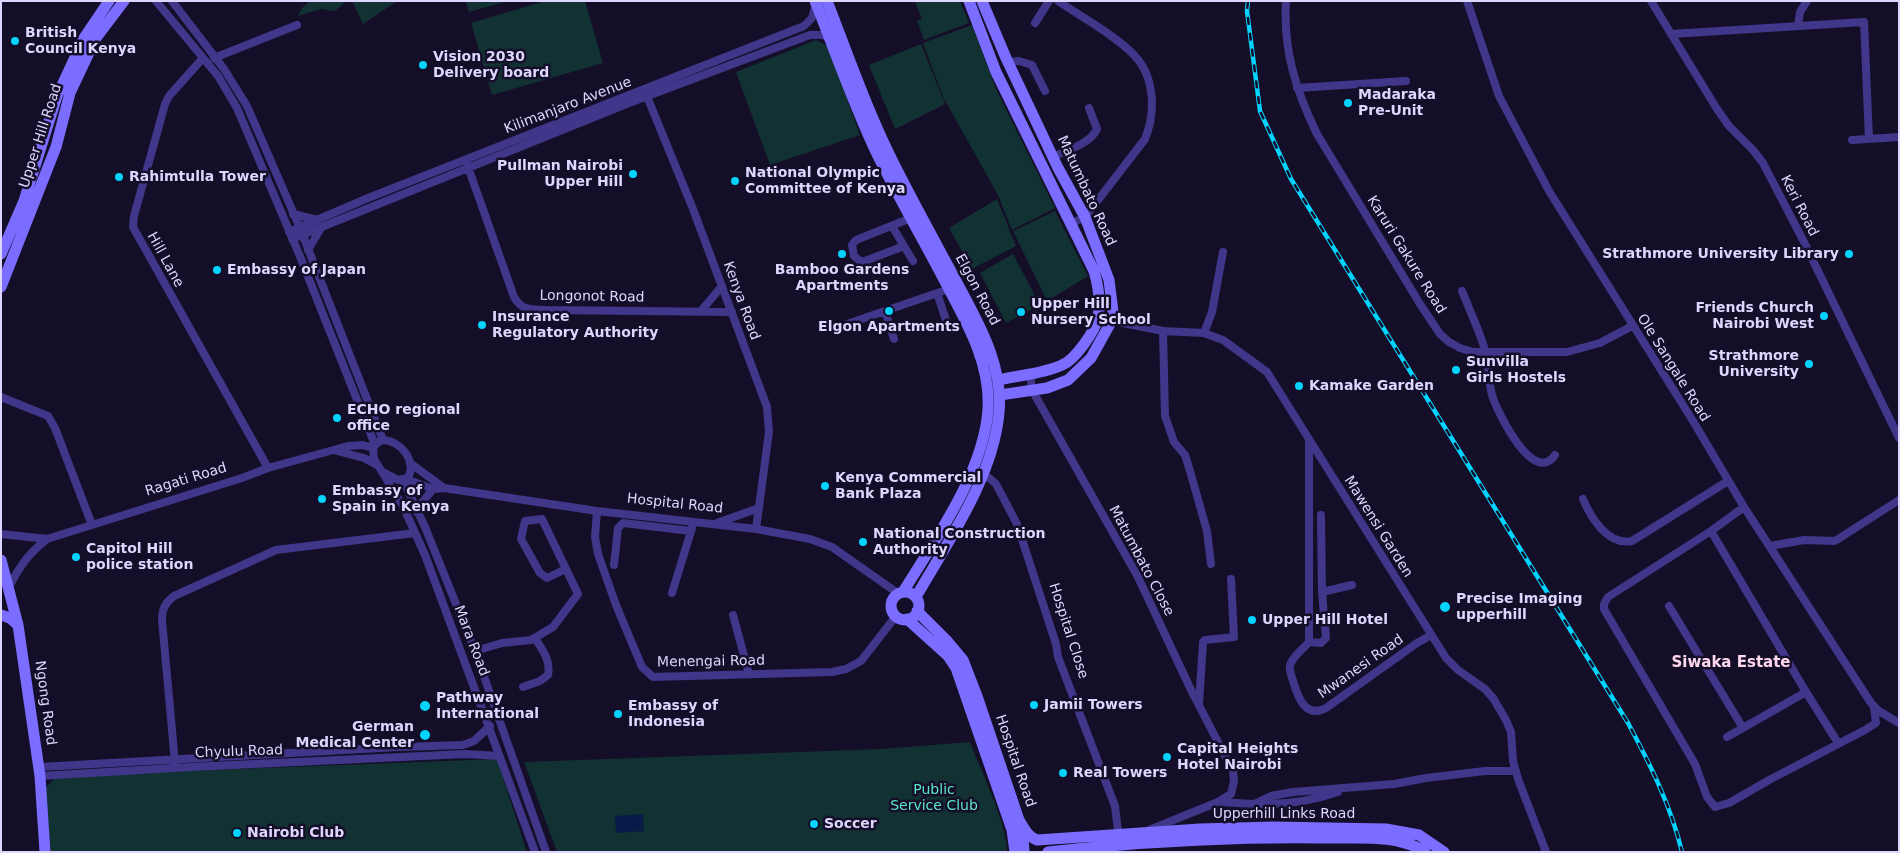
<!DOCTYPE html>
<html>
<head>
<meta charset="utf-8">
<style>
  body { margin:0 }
  #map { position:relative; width:1900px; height:853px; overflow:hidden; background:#150e28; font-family:"DejaVu Sans",sans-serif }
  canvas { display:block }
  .frame { position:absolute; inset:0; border:2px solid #ddd6ff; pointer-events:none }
</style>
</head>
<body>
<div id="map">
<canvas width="1900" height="853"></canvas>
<div class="frame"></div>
</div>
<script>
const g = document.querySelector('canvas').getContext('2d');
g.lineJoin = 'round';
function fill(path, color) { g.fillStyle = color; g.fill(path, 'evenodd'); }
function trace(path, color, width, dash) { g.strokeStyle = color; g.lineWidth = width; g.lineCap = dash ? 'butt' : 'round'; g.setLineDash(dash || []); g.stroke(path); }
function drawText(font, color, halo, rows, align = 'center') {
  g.font = font + ' "DejaVu Sans",sans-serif'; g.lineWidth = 5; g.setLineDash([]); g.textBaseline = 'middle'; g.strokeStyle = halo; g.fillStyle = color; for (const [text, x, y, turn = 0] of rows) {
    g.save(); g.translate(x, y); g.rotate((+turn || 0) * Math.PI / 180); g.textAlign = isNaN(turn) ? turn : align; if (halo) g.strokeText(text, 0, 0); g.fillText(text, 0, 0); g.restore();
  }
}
const green = new Path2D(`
  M310 1H348L344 3 335 11 321 9 298 16 302 8Z
  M352 1H397L363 24Z
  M466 1H508L469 12Z
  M545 1H585L603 63 492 95 471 23Z
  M915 1H960L969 23 924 40 917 21 922 19Z
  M972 25 997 91 1055 208 1012 230 998 195 943 97 923 43Z
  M816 40 828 46 860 135 770 165 736 72Z
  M921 44 945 104 895 129 869 65Z
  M997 199 1016 246 972 269 949 228Z
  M1055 211 1088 276 1047 301 1013 231Z
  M1013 254 1040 305 1006 323 980 273Z
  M970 742C981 771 1007 823 1007 852H557L524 762 882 749Z
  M497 759 527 852H51L45 788 57 776Z`);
const water = new Path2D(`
  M643 814 644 831 616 833 615 816Z`);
const street = new Path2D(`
  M156 1 218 76 237 108 299 254 375 445
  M172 1 224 69 247 106 300 228 383 440
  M1058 1C1080 16 1116 36 1134 55 1155 77 1156 112 1145 139L1085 217 1070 224
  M1286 1C1283 50 1296 91 1317 134L1420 304 1440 334 1449 342 1460 348 1473 352H1567L1600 343 1632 326
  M1467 1 1499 96 1549 191 1693 421 1744 507 1871 703 1879 711 1899 723
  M1651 1 1717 109 1729 126 1753 150 1763 163 1804 242 1899 438
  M1035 23 1049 1
  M1798 26 1800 12 1807 1
  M1671 34 1864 22 1869 139
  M203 58 169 96 165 104 134 216 133 227 268 468
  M214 58 297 25
  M1008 62 1019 61 1032 65 1045 91
  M1297 88 1406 81
  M646 94 693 209 767 407 769 432 756 529
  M1852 140 1899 137
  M1053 157C1067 150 1090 144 1097 129L1089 108
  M467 164 514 297C523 311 529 309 545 310L732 312
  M293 214 318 220
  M892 226 904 246 865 261H860L854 256 852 245 856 240 911 218
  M289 232 368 198 804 26 812 18 816 4
  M292 239 629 103 810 35H822L830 37
  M904 246 913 261
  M308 250 321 228
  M1462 291C1470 311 1480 332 1486 353 1489 367 1488 384 1493 398 1499 415 1534 486 1555 455
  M937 293 947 323
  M701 311 722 286
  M885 311 894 339
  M1098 318 1163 331 1204 333 1223 340 1267 372 1446 658 1458 670 1485 689 1493 698 1506 720 1511 732 1513 761 1518 779 1546 852
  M847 324 949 289
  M1163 331 1165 416 1174 442 1185 455 1190 471 1207 531 1211 564
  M1204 333 1212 312 1223 252
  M1030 374 1032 390 1138 577 1192 692 1233 771 1234 781 1231 794 1218 802 1149 830
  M1 397 48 416 55 428 92 525
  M337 451 364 458 377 465
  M410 463 444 488
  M383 472 398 480 408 478C417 461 401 441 383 440L378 442 373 448 374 459 403 506 425 555 535 852
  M982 475 989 478 996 484 1017 524 1056 644 1058 657 1115 806 1119 839
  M406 479 433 489 444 488 597 511 756 529 810 539 832 547 839 552 899 594
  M403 480 425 527 475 651 546 852
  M1583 499C1591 518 1608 546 1632 541L1728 481
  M1744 507 1711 531 1608 597 1604 604V609L1695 764 1707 797 1715 807 1729 803 1771 779 1865 730 1876 723 1874 707
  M597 511 595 537 598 554 616 605 642 667 653 677 832 672 846 669 861 661 896 616
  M418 513 421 504 433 489
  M717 523 759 508
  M1711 531 1806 692 1838 743
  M1 534 47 539 242 478 268 468 348 446 363 445 373 448
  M1770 546 1804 540 1835 541 1899 500
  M614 565 618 528 623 523 691 531
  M9 587C19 567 29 553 47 539
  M1322 592 1352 585
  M672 593 692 528
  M1669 606 1743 728
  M733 615 749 674
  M1309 642C1304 648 1291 658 1290 666 1289 671 1292 677 1293 681 1298 697 1305 719 1326 708L1417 643 1431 635
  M1309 642V441
  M1309 642 1321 643 1326 638 1322 592 1321 515
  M475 651 502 643 531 640 553 627 578 594 566 569 547 578 540 573 521 539 525 521 542 519 566 569
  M523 687 540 681 548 675C551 660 542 650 535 638
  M1199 704 1203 642 1205 640 1234 637 1231 579
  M1727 737 1806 692
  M175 763 162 620C162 609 165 603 174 596L276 550 415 533
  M39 767 398 747 463 745 474 741 490 726
  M40 776 191 767 465 754 499 756
  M1218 802 1254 804 1271 796 1293 792 1394 784 1426 778 1485 771H1515
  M1256 804C1284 805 1312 801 1338 792`);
const secondary = new Path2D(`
  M815 1C835 51 853 103 876 152 896 193 919 232 940 272 962 315 991 359 988 409 984 472 935 540 903 592
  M827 1C848 55 867 110 893 162 912 200 933 238 953 275 975 318 1004 362 999 413 993 478 948 541 916 597
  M969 1 996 72 1094 271C1098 285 1101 302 1098 317 1096 330 1075 360 1062 365 1043 374 1019 375 999 380
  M982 1 1006 58 1058 168 1085 217 1109 280 1113 312 1111 322 1091 358 1068 380 1047 388 1000 395
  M1 254 24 201 57 96 84 38 109 1
  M1 287 56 147 70 93 96 38 124 1
  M1 560 18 625 40 776 45 852
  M891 606a14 14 0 1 1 28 0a14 14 0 1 1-28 0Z
  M917 611 948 642 963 660 977 696 1019 820 1023 838 1024 852
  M1 615 10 618 18 625
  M907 619 948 656 956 668 1012 830 1015 852
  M1019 820C1024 828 1028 837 1037 840L1200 829 1274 827 1386 829 1419 835 1444 852
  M1048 852C1139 842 1230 837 1321 838 1354 839 1397 833 1425 852`);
const rail = new Path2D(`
  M1248 1 1247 11 1260 111 1291 179 1628 723C1650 764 1671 806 1682 852`);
const markers = [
  [15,41,5,"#02d3ff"],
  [423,65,5,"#02d3ff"],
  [1348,103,5,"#02d3ff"],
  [633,174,5,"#02d3ff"],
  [119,177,5,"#02d3ff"],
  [735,181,5,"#02d3ff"],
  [842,254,5,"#02d3ff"],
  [1849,254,5,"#02d3ff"],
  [217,270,5,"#02d3ff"],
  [889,311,5,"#02d3ff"],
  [1021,312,5,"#02d3ff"],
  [1824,316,5,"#02d3ff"],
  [482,325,5,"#02d3ff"],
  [1809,364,5,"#02d3ff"],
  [1456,370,5,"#02d3ff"],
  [1299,386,5,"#02d3ff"],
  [337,418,5,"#02d3ff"],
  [825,486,5,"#02d3ff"],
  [322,499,5,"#02d3ff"],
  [863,542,5,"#02d3ff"],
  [76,557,5,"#02d3ff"],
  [1445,607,6,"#02d3ff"],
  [1252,620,5,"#02d3ff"],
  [1034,705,5,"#02d3ff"],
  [425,706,6,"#02d3ff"],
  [618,714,5,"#02d3ff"],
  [425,735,6,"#02d3ff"],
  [1167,757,5,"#02d3ff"],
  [1063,773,5,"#02d3ff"],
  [814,824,5,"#02d3ff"],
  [237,833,5,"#02d3ff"]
];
const poiNames = [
  ["British",25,33],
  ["Council Kenya",25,49],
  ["Vision 2030",433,57],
  ["Delivery board",433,73],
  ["Madaraka",1358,95],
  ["Pre-Unit",1358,111],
  ["Pullman Nairobi",623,166,"right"],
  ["Upper Hill",623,182,"right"],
  ["National Olympic",745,173],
  ["Committee of Kenya",745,189],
  ["Rahimtulla Tower",129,177],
  ["Strathmore University Library",1839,254,"right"],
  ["Embassy of Japan",227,270],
  ["Bamboo Gardens",842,270,"center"],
  ["Apartments",842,286,"center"],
  ["Upper Hill",1031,304],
  ["Nursery School",1031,320],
  ["Friends Church",1814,308,"right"],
  ["Nairobi West",1814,324,"right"],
  ["Insurance",492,317],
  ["Regulatory Authority",492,333],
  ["Elgon Apartments",889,327,"center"],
  ["Strathmore",1799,356,"right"],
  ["University",1799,372,"right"],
  ["Sunvilla",1466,362],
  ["Girls Hostels",1466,378],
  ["Kamake Garden",1309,386],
  ["ECHO regional",347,410],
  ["office",347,426],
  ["Kenya Commercial",835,478],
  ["Bank Plaza",835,494],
  ["Embassy of",332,491],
  ["Spain in Kenya",332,507],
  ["National Construction",873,534],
  ["Authority",873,550],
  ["Capitol Hill",86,549],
  ["police station",86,565],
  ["Precise Imaging",1456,599],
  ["upperhill",1456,615],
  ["Upper Hill Hotel",1262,620],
  ["Pathway",436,698],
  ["International",436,714],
  ["Jamii Towers",1044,705],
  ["Embassy of",628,706],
  ["Indonesia",628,722],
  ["German",414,727,"right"],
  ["Medical Center",414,743,"right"],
  ["Capital Heights",1177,749],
  ["Hotel Nairobi",1177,765],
  ["Real Towers",1073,773],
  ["Soccer",824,824],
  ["Nairobi Club",247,833]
];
const streetNames = [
  ["Kilimanjaro Avenue",568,106,-21],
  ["Upper Hill Road",41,136,-72],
  ["Matumbato Road",1086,191,65],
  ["Keri Road",1799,206,63],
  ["Karuri Gakure Road",1406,255,58],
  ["Hill Lane",165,260,61],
  ["Elgon Road",977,290,62],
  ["Longonot Road",592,297,1],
  ["Kenya Road",741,301,70],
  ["Ole Sangale Road",1673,368,58],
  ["Ragati Road",186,480,-17],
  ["Hospital Road",675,504,6],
  ["Mawensi Garden",1378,527,58],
  ["Matumbato Close",1141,561,62],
  ["Hospital Close",1068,631,72],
  ["Mara Road",471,641,69],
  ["Menengai Road",711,662,-1],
  ["Mwanesi Road",1361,667,-35],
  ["Ngong Road",45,703,82],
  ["Chyulu Road",239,752,-2],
  ["Hospital Road",1015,761,71],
  ["Upperhill Links Road",1284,814]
];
const parkNames = [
  ["Public",934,790],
  ["Service Club",934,806]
];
const neighbourhoodNames = [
  ["Siwaka Estate",1731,663]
];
fill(green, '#113133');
fill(water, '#081a48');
trace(street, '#40378a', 8);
trace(secondary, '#7b6dff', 11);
trace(rail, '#02d3ff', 4.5);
trace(rail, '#150e28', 2.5, [8]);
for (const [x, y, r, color] of markers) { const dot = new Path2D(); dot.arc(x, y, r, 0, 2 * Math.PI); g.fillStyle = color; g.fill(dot); trace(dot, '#150e28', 2); }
drawText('bold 14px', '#ddd6ff', '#150e28', poiNames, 'left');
drawText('14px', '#ddd6ff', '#150e28', streetNames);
drawText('14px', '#5be6cd', '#150e28', parkNames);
drawText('bold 15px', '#ffd8ee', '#150e28', neighbourhoodNames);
</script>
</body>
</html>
